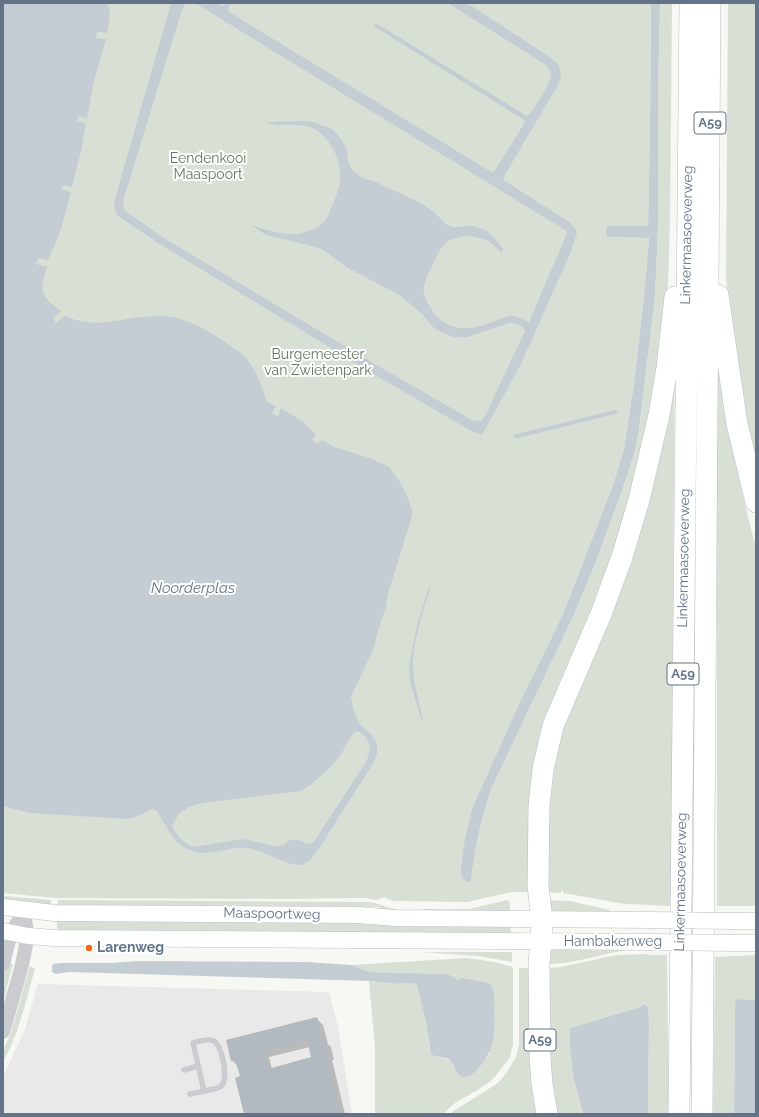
<!DOCTYPE html>
<html>
<head>
<meta charset="utf-8">
<style>
  body { margin:0 }
  #map { position:relative; width:759px; height:1117px; overflow:hidden; background:#f7f8f4; font-family:Raleway,sans-serif }
  canvas { display:block }
  .frame { position:absolute; inset:0; border:4px solid #637389; pointer-events:none }
</style>
</head>
<body>
<div id="map">
<canvas width="759" height="1117"></canvas>
<div class="frame"></div>
</div>
<script>
const g = document.querySelector('canvas').getContext('2d');
g.lineJoin = 'round';
function fill(path, color) { g.fillStyle = color; g.fill(path, 'evenodd'); }
function trace(path, color, width, dash) { g.strokeStyle = color; g.lineWidth = width; g.lineCap = dash ? 'butt' : 'round'; g.setLineDash(dash || []); g.stroke(path); }
function drawText(font, color, halo, rows, align = 'center') {
  g.font = font + ' Raleway,sans-serif'; g.lineWidth = 4; g.setLineDash([]); g.textBaseline = 'middle'; g.strokeStyle = halo; g.fillStyle = color; for (const [text, x, y, turn = 0] of rows) {
    g.save(); g.translate(x, y); g.rotate((+turn || 0) * Math.PI / 180); g.textAlign = isNaN(turn) ? turn : align; if (halo) g.strokeText(text, 0, 0); g.fillText(text, 0, 0); g.restore();
  }
}
const built = new Path2D(`
  M38 984 329 992 338 1027 352 1114H3V1076L24 1032Z`);
const green = new Path2D(`
  M3 3H651L650 127 648 226H607L609 237 649 238 644 297 634 383 624 449 613 485 563 614 519 704 473 806 471 880C475 848 481 817 492 787L572 619 594 567 623 488 635 451 639 429 655 297 658 228V97L660 3H672L670 222 668 285 654 392 629 516 571 665 532 892H512L467 902 394 901 387 899 386 897 376 900 365 898 281 899 55 898 3 893Z
  M728 3H756V486L731 342 726 276Z
  M675 341 671 906 625 904 563 893V891H561V893L545 892 547 786 575 685Z
  M718 354C727 419 738 483 756 547V906H717V431Z
  M6 896 51 900V907L3 904V898Z
  M58 900 368 902C379 903 388 908 399 910L391 913 378 907 265 906 253 911 57 909Z
  M507 900 510 903V913L420 912 423 909H469Z
  M545 900 570 901 610 910 609 915 547 914Z
  M57 920 510 924 511 936 57 932Z
  M575 948V950H627C600 954 572 965 545 964L546 950Z
  M421 952H512V962L478 956Z
  M648 954 649 955H667L669 1114H648L649 1021 648 1007 645 1004 637 1008 570 1028V1049L573 1076 583 1114H554L545 968 561 967 616 955Z
  M756 955V1000L738 999 735 1002 734 1114H713L715 957Z
  M466 958 494 962 513 967V1044L510 1057 498 1073 491 1081 476 1091 455 1103 443 1114H375V1048L369 981 397 984 408 983 418 984 426 1023 430 1050 433 1055C449 1060 450 1057 457 1073L475 1072 490 1053 458 980 448 974 369 972 352 965Z
  M8 962 13 964 3 1002C3 989 0 972 8 962Z
  M30 966 35 969C26 1000 19 1034 3 1062V1052L12 1029Z
  M519 968H534L539 1114H450L455 1110 498 1083 507 1072 516 1057 519 1044Z`);
const water = new Path2D(`
  M3 3H108L110 14 107 33 97 32 96 38 106 39 93 85 87 119 78 116 77 121 86 123 81 151 72 187 63 185 61 189 71 192 60 232 48 260 38 258 36 264 47 267C39 292 40 295 61 311L53 318 56 323 65 316C100 331 123 316 158 316 185 315 211 332 232 347 237 351 243 354 246 358 257 371 262 387 267 402L276 406 272 414 278 416 281 408 304 422 316 435 312 440 317 444 322 440 334 447 370 458 389 467 402 485 409 501 412 511V516L388 594 386 607 377 634 374 648 351 697 354 712 360 724 372 735 377 743V754L374 762 318 850C313 857 309 864 300 865 287 866 263 850 247 848 228 846 205 859 187 849 173 842 165 824 157 811L152 809 136 817 127 819 30 813 3 806ZM357 731C361 733 362 734 365 737 372 746 370 752 366 762L313 843 307 844 297 839 290 840 284 845 275 846 243 839 193 847C184 844 175 834 172 825 181 810 186 807 203 803L301 791C315 783 329 769 339 757 346 749 347 737 357 731Z
  M171 3H186L182 10 123 201 124 210 162 237 380 367 472 420 481 421 485 416 525 331 523 327 518 324 509 323 468 337H454L443 333 434 328 423 315 401 296 348 268 320 248 266 235 251 225C268 230 288 238 305 232 311 230 319 227 324 222 327 219 329 213 331 208 335 200 339 189 340 179 342 162 332 142 318 131 303 120 281 129 265 122L310 121 332 129 342 140 347 151 348 161 352 170 363 178 376 182 423 204 435 213 447 225 454 227 473 226 485 230 493 236 503 249 502 253C497 249 493 243 488 241 475 235 459 234 447 242 439 249 435 259 431 268 427 276 421 288 425 297 427 303 431 308 434 313 445 328 463 331 480 326 490 324 499 318 509 316 517 315 522 320 529 322L567 233 565 230 195 3H216L223 6 226 3H232L228 8 229 12 493 173 525 122 524 120 375 27 374 25 376 23 527 116 529 115C535 107 550 85 551 76 551 70 547 66 543 63L448 3H467L551 58 559 65 561 76 558 85 503 178 505 181 569 222 575 228 577 233 570 254 521 364 482 435 473 432 375 375 158 243 118 216 115 211 114 202Z
  M651 3H660L658 97V228L655 297 639 429 635 451 623 488 594 567 572 619 492 787C481 817 475 848 471 880L467 883 461 875V868L465 839 473 806 519 704 563 614 613 485 624 449 634 383 644 297 649 238 609 237 606 236 607 226H648L650 127Z
  M615 410 618 412 615 414 518 438H514V435L517 434Z
  M431 585C424 609 412 643 413 668 414 685 419 703 423 720L421 719 410 681 409 666 417 625 428 590Z
  M138 961 307 962 352 965 369 972 448 974 458 980 461 978 486 982 491 985 494 992C494 1023 500 1045 477 1070 473 1074 466 1079 461 1076 454 1073 455 1063 448 1059 443 1056 436 1058 431 1054L426 1023 417 984 408 983 397 984 369 981 69 972 56 974 52 972V966L53 964 60 963H110Z
  M738 999 756 1000V1114H734L735 1002Z
  M645 1004 648 1007 649 1021 648 1114H583L573 1076 570 1049V1028L637 1008Z`);
const shadow = new Path2D(`
  M317 1019 323 1025 328 1044 331 1047 334 1060H332L345 1114H245L241 1077 238 1066 232 1060ZM310 1047 312 1058 272 1069 269 1057Z`);
const building = new Path2D(`
  M317 1017 323 1041 325 1040 329 1054 326 1055 341 1114H244L235 1078 240 1076 235 1060 231 1061 226 1040ZM307 1040 311 1057 268 1069 264 1051Z`);
const service = new Path2D(`
  M184 1070 198 1066
  M190 1094C197 1092 214 1090 220 1087 230 1081 222 1046 214 1041 208 1038 199 1041 193 1043L204 1091`);
const tertiary = new Path2D(`
  M3 964 11 933 17 923
  M3 1032 21 969 28 936 23 910`);
const secondary = new Path2D(`
  M3 907 54 913 358 915 395 918 650 920
  M736 921H756
  M3 931 28 936 54 938 650 942
  M735 943H756`);
const motorway = new Path2D(`
  M718 295 737 424 756 502
  M547 1114 542 1084 540 1058 539 963 541 942 542 919 538 886 539 806 543 769 553 726 601 614 622 557 639 500 659 415 667 368 675 297
  M679 1114 690 3
  M702 1114 710 3`);
const secondaryBridge = new Path2D(`
  M650 920 736 921
  M650 942 735 943`);
const markers = [
  [89,948,4,"#f66a17"]
];
const shields = [
  [710,123,32],
  [683,674,32],
  [540,1040,32]
];
const shieldNames = [
  ["A59",710,123],
  ["A59",683,674],
  ["A59",540,1040]
];
const parkNames = [
  ["Eendenkooi",208,159],
  ["Maaspoort",208,175],
  ["Burgemeester",318,355],
  ["van Zwietenpark",318,371]
];
const streetNames = [
  ["Linkermaasoeverweg",687,235,-89],
  ["Linkermaasoeverweg",684,558,-89],
  ["Linkermaasoeverweg",681,882,-89],
  ["Maaspoortweg",272,914,1],
  ["Hambakenweg",613,942]
];
const poiNames = [
  ["Larenweg",97,948]
];
const waterNames = [
  ["Noorderplas",193,588]
];
fill(built, '#e8e9e8');
fill(green, '#d8e0d5');
fill(water, '#c5cdd4');
fill(shadow, '#0003');
fill(building, '#b2b9c0');
trace(secondary, '#bbbfc5', 17);
trace(motorway, '#b9bcc0', 22);
trace(service, '#caccd0', 5.5);
trace(tertiary, '#caccd0', 14);
trace(secondary, '#fff', 16);
trace(motorway, '#fff', 21);
trace(secondaryBridge, '#bbbfc5', 17, []);
trace(secondaryBridge, '#fff', 16);
for (const [x, y, r, color] of markers) { const dot = new Path2D(); dot.arc(x, y, r, 0, 2 * Math.PI); g.fillStyle = color; g.fill(dot); trace(dot, '#fff', 1.5); }
for (const [x, y, w] of shields) { const box = new Path2D(); box.roundRect(x - w / 2, y - 11, w, 22, 3); g.fillStyle = '#fff'; g.fill(box); trace(box, '#637389', 1); }
drawText('bold 13px', '#637389', null, shieldNames);
drawText('14px', '#617a5f', '#fff', parkNames);
drawText('14px', '#637389', '#fff', streetNames);
drawText('bold 14px', '#637389', '#fff', poiNames, 'left');
drawText('italic 15px', '#5f7585', '#fff', waterNames);
</script>
</body>
</html>
